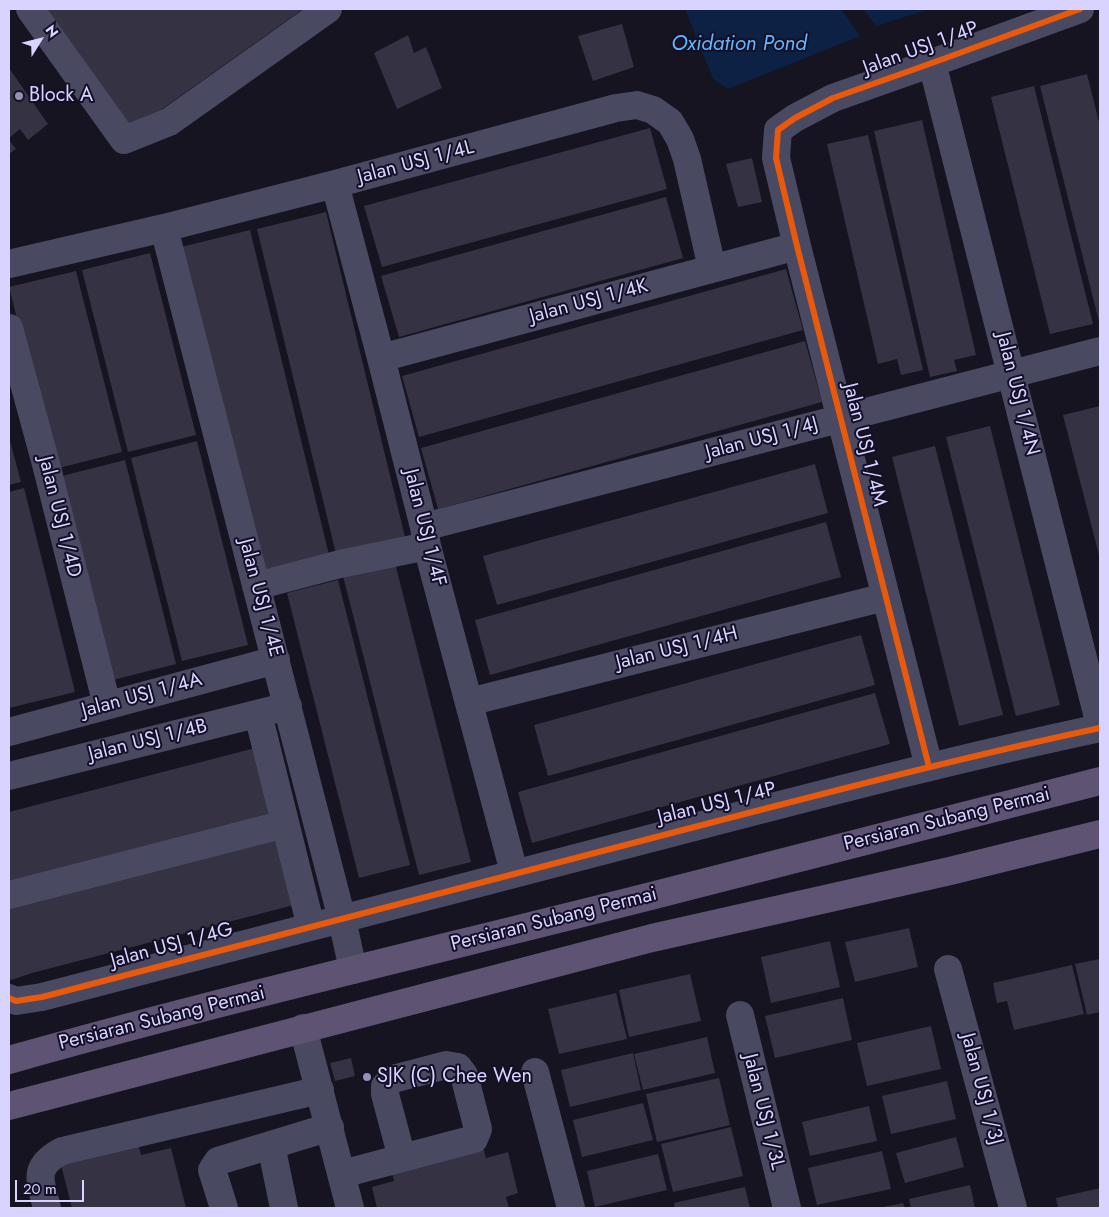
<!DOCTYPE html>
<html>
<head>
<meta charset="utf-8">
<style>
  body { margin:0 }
  #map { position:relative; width:1109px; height:1217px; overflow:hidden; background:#161421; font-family:Jost,sans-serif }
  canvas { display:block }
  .frame { position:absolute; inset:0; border:10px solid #d9d4ff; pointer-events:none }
  .north { position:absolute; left:15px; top:15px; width:50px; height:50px; -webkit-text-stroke:4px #130f26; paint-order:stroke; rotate:54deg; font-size:14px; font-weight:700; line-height:20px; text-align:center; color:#d9d4ff }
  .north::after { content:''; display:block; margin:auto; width:18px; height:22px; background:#d9d4ff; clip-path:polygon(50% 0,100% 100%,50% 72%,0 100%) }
  .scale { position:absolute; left:15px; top:1180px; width:69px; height:22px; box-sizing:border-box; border:2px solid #d9d4ff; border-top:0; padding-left:6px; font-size:15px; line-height:18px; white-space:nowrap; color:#d9d4ff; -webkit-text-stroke:4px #130f26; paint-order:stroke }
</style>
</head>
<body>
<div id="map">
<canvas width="1109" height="1217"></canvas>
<div class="frame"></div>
<div class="north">N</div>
<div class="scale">20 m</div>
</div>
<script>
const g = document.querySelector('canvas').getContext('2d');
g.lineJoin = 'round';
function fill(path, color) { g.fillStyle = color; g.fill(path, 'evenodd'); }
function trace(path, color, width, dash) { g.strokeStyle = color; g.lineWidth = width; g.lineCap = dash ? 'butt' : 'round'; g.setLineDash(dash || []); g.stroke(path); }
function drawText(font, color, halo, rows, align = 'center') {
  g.font = font + ' Jost,sans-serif'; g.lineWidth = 4; g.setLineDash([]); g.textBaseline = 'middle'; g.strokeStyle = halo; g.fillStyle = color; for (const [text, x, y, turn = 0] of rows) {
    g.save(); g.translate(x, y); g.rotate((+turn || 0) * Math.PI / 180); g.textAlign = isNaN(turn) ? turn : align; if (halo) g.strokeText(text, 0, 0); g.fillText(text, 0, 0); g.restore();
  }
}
const water = new Path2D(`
  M685 9H841L860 36 728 89 713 79Z
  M863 9H930L876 26Z`);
const building = new Path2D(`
  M37 9H303L127 134Z
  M622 24 634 67 593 81 578 36Z
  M408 35 414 53 426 47 442 88 397 109 374 53Z
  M9 68 48 124 28 140 20 129 9 138Z
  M1087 74 1100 126V326L1040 86Z
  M1034 86 1093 324 1050 334 991 97Z
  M922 120 976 355 954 360 957 371 930 377 874 131Z
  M650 128 667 189 382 267 364 206Z
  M868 135 923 370 901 375 897 359 878 364 827 144Z
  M9 140 16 149 9 154Z
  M752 158 762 202 738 207 726 164Z
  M666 197 683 258 399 337 381 276Z
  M326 212 406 541 337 558 257 229Z
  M250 230 330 559 261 575 181 247Z
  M150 253 196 435 128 452 82 270Z
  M786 269 803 330 419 437 402 376Z
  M76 271 122 452 55 469 9 287Z
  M805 341 822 402 438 509 421 448Z
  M1100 406V559L1063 415Z
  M990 426 1060 705 1016 716 946 437Z
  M9 437 21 482 9 485Z
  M197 441 248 645 182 661 131 458Z
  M935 446 1003 715 959 726 892 457Z
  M125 460 176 664 109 681 58 477Z
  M815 464 828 513 497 605 483 556Z
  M24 488 75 692 9 708V492Z
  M826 522 841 577 490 675 475 620Z
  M395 563 471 862 419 875 343 576Z
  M338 580 410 865 359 878 287 593Z
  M861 635 875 685 548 776 534 725Z
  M875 693 890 744 532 843 518 792Z
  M255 748 274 818 9 888V812Z
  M276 835 294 905 32 973 11 980 9 978V905Z
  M909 928 918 967 855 982 845 942Z
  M830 941 840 987 771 1003 761 957Z
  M1100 959V1012L1087 1015 1075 964Z
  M1072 965 1084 1014 1014 1030 1007 1001 997 1003 993 983Z
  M690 974 701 1021 629 1037 619 990Z
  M616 993 627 1039 559 1054 548 1009Z
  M843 998 852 1040 775 1058 765 1016Z
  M931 1026 941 1069 867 1086 857 1043Z
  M707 1037 715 1073 643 1090 634 1054Z
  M633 1053 641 1090 570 1107 561 1070Z
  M351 1058 355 1076 335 1081 330 1063Z
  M719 1078 730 1125 657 1142 646 1094Z
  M947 1081 956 1119 891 1134 882 1096Z
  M643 1103 653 1140 582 1157 573 1120Z
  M869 1106 877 1141 810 1156 802 1122Z
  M731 1127 743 1176 673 1192 661 1144Z
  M956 1137 964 1167 905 1183 896 1153Z
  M137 1138 141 1155 171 1148 186 1208H72L59 1157Z
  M483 1146 486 1158 508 1152 518 1193 506 1197 509 1208H377L372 1187 394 1181 391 1169Z
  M882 1151 891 1189 817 1205 808 1168Z
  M658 1154 667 1190 595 1207 587 1171Z
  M970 1185 975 1208H911L909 1199Z
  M745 1187 750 1208H675L674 1203Z
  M1100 1188V1208H1058L1056 1198Z
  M903 1203 905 1208H883V1207Z`);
const minor = new Path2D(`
  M30 9 124 140 169 122 328 9
  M932 63 1100 725
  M335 184 381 358 424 527 427 546 514 872
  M164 228 342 919 353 970
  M9 264 164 228 335 184 616 108 637 105 653 110 670 122 680 139 687 159 712 268
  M9 328 46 464 107 705
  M381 358 797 246
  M424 527 1100 351
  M256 586 340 564 427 546
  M469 702 885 597
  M258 714 311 927
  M9 732 276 660
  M929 767 797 246 776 158 778 130 795 118 833 98 932 63 1080 9
  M9 776 288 706
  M9 895 285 824
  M948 969 1013 1208
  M9 998 16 1001 42 997C263 939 484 880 706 824 837 790 968 756 1100 728
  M740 1015 787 1208
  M303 1028 350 1208
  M535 1072 571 1208
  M342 1174 474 1139 478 1129 464 1075 458 1067 446 1065 393 1079 385 1086V1094L402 1158
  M47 1208C40 1180 32 1167 62 1151L320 1090
  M224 1208 212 1170 218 1161 271 1145
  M284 1208 271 1145 330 1127`);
const major = new Path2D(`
  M9 1060C221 1000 437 950 651 896 801 858 950 819 1100 781
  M9 1106 652 938 950 871 1100 834`);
const cycleway = new Path2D(`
  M929 767 797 246 776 158 778 130 795 118 833 98 932 63 1080 9
  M9 998 16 1001 42 997C263 939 484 880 706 824 837 790 968 756 1100 728`);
const markers = [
  [19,96,5,"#9591b1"],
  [367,1077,5,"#9591b1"]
];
const streetNames = [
  ["Jalan USJ 1/4P",921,49,-20],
  ["Jalan USJ 1/4L",416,163,-15],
  ["Jalan USJ 1/4K",589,302,-15],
  ["Jalan USJ 1/4N",1017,394,76],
  ["Jalan USJ 1/4J",762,439,-15],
  ["Jalan USJ 1/4M",864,445,76],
  ["Jalan USJ 1/4D",59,517,76],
  ["Jalan USJ 1/4F",424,528,76],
  ["Jalan USJ 1/4E",260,598,75],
  ["Jalan USJ 1/4H",677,649,-14],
  ["Jalan USJ 1/4A",142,696,-15],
  ["Jalan USJ 1/4B",148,741,-14],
  ["Jalan USJ 1/4P",717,804,-14],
  ["Persiaran Subang Permai",947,820,-14],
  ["Persiaran Subang Permai",554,920,-14],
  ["Jalan USJ 1/4G",172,946,-15],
  ["Persiaran Subang Permai",162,1019,-14],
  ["Jalan USJ 1/3J",981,1089,75],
  ["Jalan USJ 1/3L",763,1112,76]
];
const poiNames = [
  ["Block A",29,96],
  ["SJK (C) Chee Wen",377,1077]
];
const waterNames = [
  ["Oxidation Pond",739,45]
];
fill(water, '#0d2144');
fill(building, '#343243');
trace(minor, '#4a4962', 28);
trace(major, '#5e5373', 28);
trace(cycleway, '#e8590c', 6);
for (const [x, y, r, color] of markers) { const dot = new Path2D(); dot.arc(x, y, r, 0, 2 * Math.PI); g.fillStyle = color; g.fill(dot); trace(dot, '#130f26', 2); }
drawText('20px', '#d9d4ff', '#130f26', streetNames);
drawText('20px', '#d9d4ff', '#130f26', poiNames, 'left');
drawText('italic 21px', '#62b6ff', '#130f26', waterNames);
</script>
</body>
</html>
